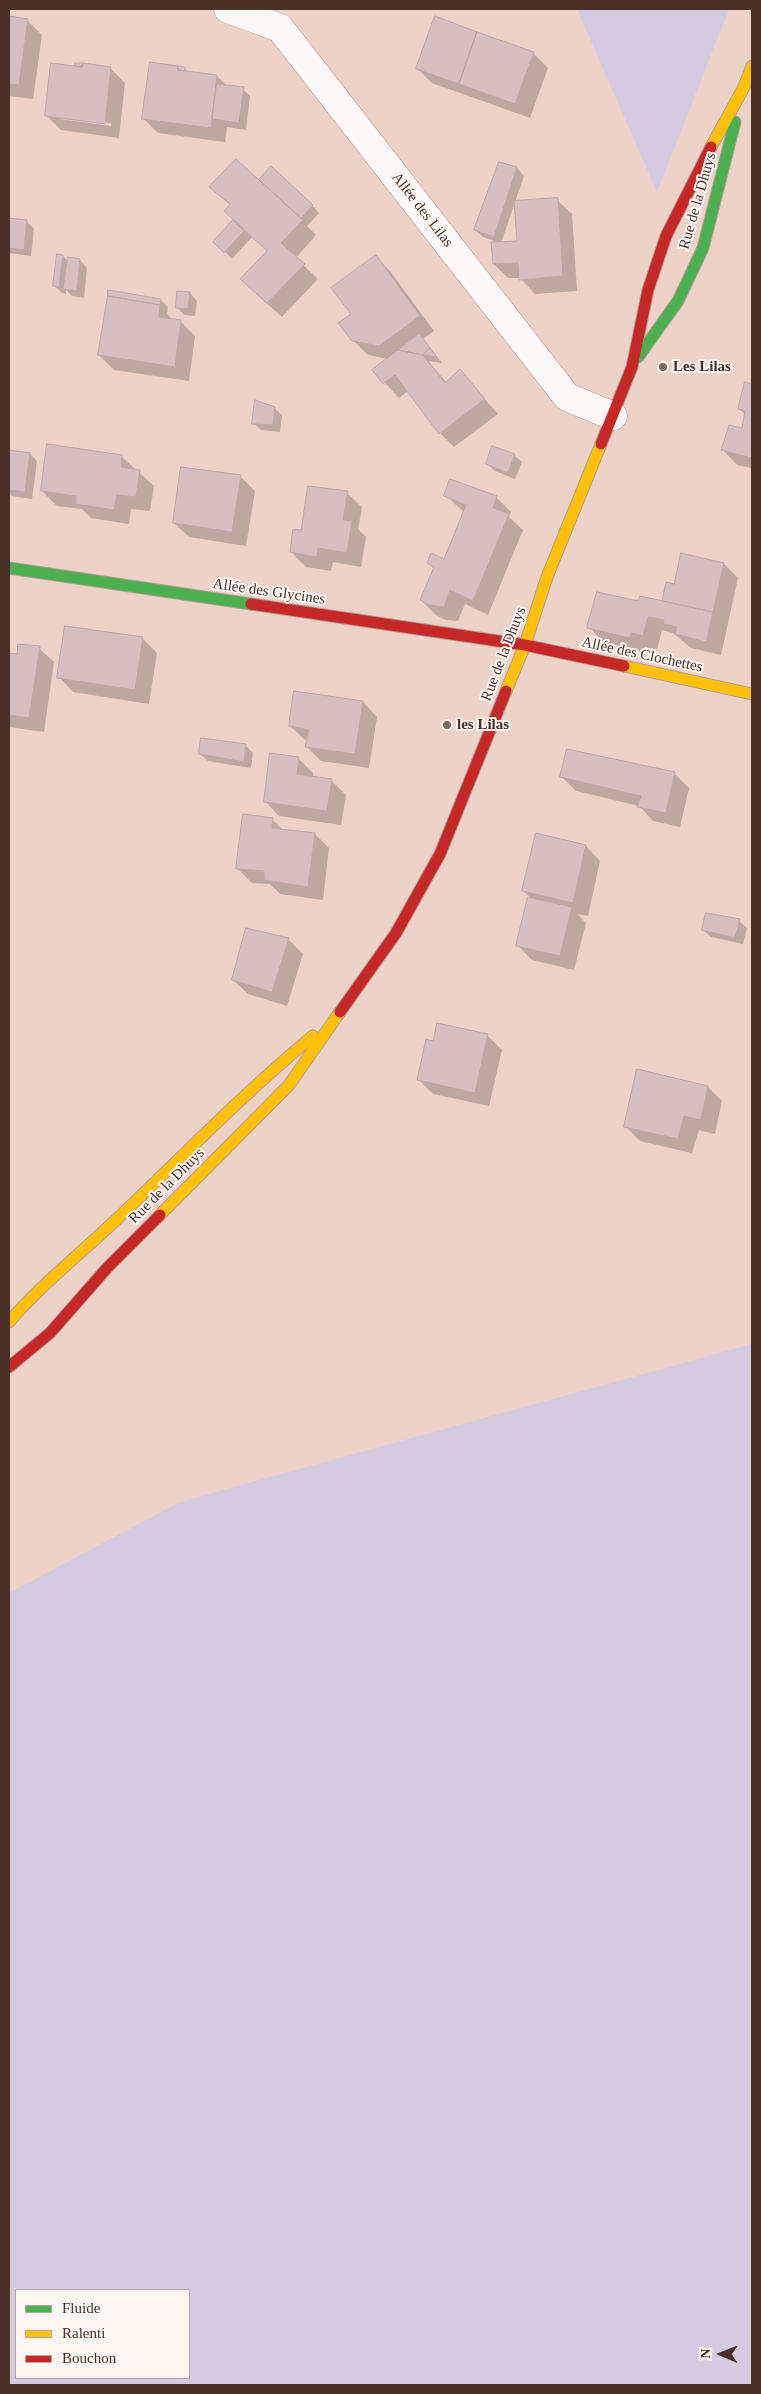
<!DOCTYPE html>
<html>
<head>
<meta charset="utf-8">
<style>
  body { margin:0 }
  #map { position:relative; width:761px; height:2394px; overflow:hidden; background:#edd2c7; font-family:"Times New Roman",serif }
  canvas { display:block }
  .frame { position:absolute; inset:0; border:10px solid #493127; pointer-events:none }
  .legend { position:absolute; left:15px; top:2289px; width:175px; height:90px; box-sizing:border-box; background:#fdf7f4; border:1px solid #b5a8a2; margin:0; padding:6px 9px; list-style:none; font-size:15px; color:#493127 }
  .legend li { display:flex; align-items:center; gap:10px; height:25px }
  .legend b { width:25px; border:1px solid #b5a8a2 }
  .north { position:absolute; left:696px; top:2329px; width:50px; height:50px; -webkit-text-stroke:4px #fdf7f4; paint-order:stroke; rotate:271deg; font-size:14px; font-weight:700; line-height:20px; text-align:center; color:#493127 }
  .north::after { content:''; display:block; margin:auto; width:18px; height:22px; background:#493127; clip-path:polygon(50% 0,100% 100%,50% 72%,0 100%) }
</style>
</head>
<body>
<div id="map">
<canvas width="761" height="2394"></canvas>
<div class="frame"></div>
<ul class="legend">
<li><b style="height:6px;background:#4caf50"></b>Fluide</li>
<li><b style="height:6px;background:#ffc107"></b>Ralenti</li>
<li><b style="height:6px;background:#c62828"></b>Bouchon</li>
</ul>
<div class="north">N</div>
</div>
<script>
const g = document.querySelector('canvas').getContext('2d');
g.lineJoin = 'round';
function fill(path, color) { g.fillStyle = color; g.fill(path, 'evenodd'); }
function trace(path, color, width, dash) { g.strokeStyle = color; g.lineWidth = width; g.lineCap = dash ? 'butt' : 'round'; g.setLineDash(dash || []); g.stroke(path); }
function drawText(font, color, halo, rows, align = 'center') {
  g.font = font + ' "Times New Roman",serif'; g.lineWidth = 4; g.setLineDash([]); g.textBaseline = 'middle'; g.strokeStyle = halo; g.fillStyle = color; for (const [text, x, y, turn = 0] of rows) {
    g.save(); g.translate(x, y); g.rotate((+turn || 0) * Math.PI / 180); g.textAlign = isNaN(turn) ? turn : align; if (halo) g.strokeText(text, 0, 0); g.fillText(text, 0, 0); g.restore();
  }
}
const green = new Path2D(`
  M577 9H729L657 192Z
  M752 1344V2385H9V1593L180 1502ZM16 2290H189V2378H16Z`);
const shadow = new Path2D(`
  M9 18 27 20 42 35 33 99 9 96Z
  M533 53 548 68 530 118 432 83 417 68Z
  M76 66 110 68 125 83 119 138 61 130 46 115 79 68ZM60 117 111 123V126L60 119Z
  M184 68 189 73 217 76 227 86 243 89 250 96 246 130 227 127 225 142 158 133 144 119ZM215 87H217L215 109 212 108Z
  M500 163 517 168 524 176 501 243 518 242 557 200 572 214 577 291 535 294 520 278H508L494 264 500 243 483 237 475 230Z
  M259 181 312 205 319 213 307 226 316 235 296 258 318 279 282 317 256 294 268 251 252 237 232 259 215 242 234 220 230 205 211 187Z
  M9 219 26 221 34 229 31 256 9 253Z
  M63 256 69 262V258L80 260 87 268 84 298 72 296 66 290V294L62 293 54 285Z
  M375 257 390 271 434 331 423 339 442 363 428 361 447 383 460 371 498 414 454 447 440 433 408 391 399 398 373 370 388 359 368 355 353 340V314Z
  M190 293 197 301 195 316 184 315 177 307Z
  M161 300 168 307 167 314 174 321 181 322 195 336 189 381 114 370 99 355Z
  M745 384 752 386V468L737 465 723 450 743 430 746 415 739 409Z
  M274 408 282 415 280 432 261 430 254 423Z
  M9 452 30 454 37 461 32 499 12 496 9 492Z
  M514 455 522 462 515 479 495 471 487 464Z
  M121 456 154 486 150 511 131 509 129 524 91 518 82 509 57 506 42 491Z
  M240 476 255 491 246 546 189 537 174 523Z
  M347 493 362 507 358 529 366 537 361 567 333 562 331 571 306 567 291 552Z
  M445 495 496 497 511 512 509 517 523 530 488 615 465 604 458 621 446 620 436 615 421 600 434 569 429 563 445 560 464 512Z
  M724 564 738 578 721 655 691 648 673 633 662 630 657 650 645 647 644 652 603 642 589 627 639 602H663L674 586Z
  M143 639 157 653 149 704 73 692 59 677Z
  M39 648 54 662 44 732 9 727V654L18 655Z
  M363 702 377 717 369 768 321 761 307 747 308 741 305 740 290 726Z
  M245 745 253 753 251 768 208 761 200 754Z
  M299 759 313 773V778L331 780 346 795 341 825 279 816 265 801Z
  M674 773 689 788 680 827 653 821 639 806 576 791 562 777Z
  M272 819 284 831 315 834 329 848 323 900 280 894 270 884 252 883 237 868Z
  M586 846 600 861 588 916 577 914 586 923 574 970 532 960 518 946 530 897 523 891Z
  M739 921 747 928 743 944 711 937 703 930Z
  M288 939 303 954 287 1006 248 994 233 980Z
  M438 1025 488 1036 502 1050 489 1106 433 1094 418 1079 434 1043Z
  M708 1087 722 1101 715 1134 699 1130 692 1153 640 1141 625 1126Z`);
const building = new Path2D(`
  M9 16 28 19 19 85 9 84Z
  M435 16 477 32 459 84 416 69Z
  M477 32 534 52 515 104 459 84Z
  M150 62 178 66V70L217 75 211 128 142 119Z
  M51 63 82 67 83 63 111 67 105 124 45 116Z
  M75 63H83L82 67 75 66Z
  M178 66 185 67V71L178 70Z
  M217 84 244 87 239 123 212 119Z
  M236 159 303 220 281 243 305 264 267 303 240 279 267 251 224 211 230 204 209 187Z
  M499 162 517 167 494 237 474 230Z
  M271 166 313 205 301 218 259 180Z
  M558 198 563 276 519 280 518 263 493 264 491 242 517 241 514 201Z
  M9 218 27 220 24 250 9 248Z
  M233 220 244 231 224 253 213 242Z
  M57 254 63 255 59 287 53 286Z
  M376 255 420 316 379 346 352 341 338 323 351 314 331 288Z
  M68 257 80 259 77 291 63 289Z
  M108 290 161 299 160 305 108 296Z
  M177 291 190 292 188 309 176 308Z
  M108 296 160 305 159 317 181 320 175 367 98 355Z
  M419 334 430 348 423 355 398 350Z
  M430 348 437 357 423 355Z
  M398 350 423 355 445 383 460 369 485 399 439 434 395 375 383 384 372 370Z
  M745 382 752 384V458L721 450 729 425 742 428 745 411 738 409Z
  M255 400 275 407 273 425 252 424Z
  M47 444 122 455 121 467 140 470 136 497 117 495 114 510 76 504V496L41 491Z
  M492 446 515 454 508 473 486 464Z
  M9 450 30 453 25 492 9 490Z
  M181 467 241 475 232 532 173 523Z
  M450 479 497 496 493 508 509 514 473 601 450 590 444 607 430 605 420 600 434 567 427 563 431 553 444 559 466 505 444 496Z
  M308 486 348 491 343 520 352 521 347 553 318 548 317 557 290 552 293 529 301 530Z
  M681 553 724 563 713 612 662 601 666 582 674 584Z
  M597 592 638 601 640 596 713 612 706 642 675 634 677 627 663 624 664 620 648 617 643 636 631 633 630 638 587 628Z
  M65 626 143 637 135 690 57 678Z
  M18 644 40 646 29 718 9 715V653L17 654Z
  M294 691 363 701 355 754 305 747 309 730 289 726Z
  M201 738 246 744 244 762 199 754Z
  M567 749 675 772 666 813 637 807 641 796 560 777Z
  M270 753 299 757 297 774 332 779 327 811 264 802Z
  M243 814 273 818 272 828 315 833 308 887 264 880V871L236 869Z
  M536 833 586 845 573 903 522 891Z
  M528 897 572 907 560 956 516 946Z
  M706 913 740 919 735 938 702 930Z
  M246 928 289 938 272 992 232 980Z
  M437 1023 488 1034 475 1093 417 1080 426 1039 433 1041Z
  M637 1069 708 1086 701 1120 684 1116 678 1139 624 1127Z`);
const street = new Path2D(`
  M228 9 280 28 567 397 613 416`);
const fast = new Path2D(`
  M638 357 678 301 703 248 735 122
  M9 568 251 604`);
const slow = new Path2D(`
  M711 147 744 87 752 66
  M624 666 752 694
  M506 691 525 645 547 577 601 444
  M160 1215 289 1085 340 1012
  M9 1322C42 1284 80 1254 116 1220 181 1158 244 1093 313 1036`);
const jam = new Path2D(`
  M601 444 632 367 648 290 666 236 711 147
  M251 604 525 645 624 666
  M340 1012 396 933 440 854 506 691
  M9 1367 50 1333 107 1268 160 1215`);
const markers = [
  [663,367,5,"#82695f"],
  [447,725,5,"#82695f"]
];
const streetNames = [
  ["Rue de la Dhuys",698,201,-74],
  ["Allée des Lilas",422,210,52],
  ["Allée des Glycines",269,592,8],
  ["Rue de la Dhuys",504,654,-69],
  ["Allée des Clochettes",642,655,12],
  ["Rue de la Dhuys",167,1186,-45]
];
const poiNames = [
  ["Les Lilas",673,367],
  ["les Lilas",457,725]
];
fill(green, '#d5cae2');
fill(shadow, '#0003');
fill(building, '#d6bfc0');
trace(building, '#bca5a7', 1);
trace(street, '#b39c93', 29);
trace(fast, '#b39c93', 13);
trace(slow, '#b39c93', 13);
trace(jam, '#b39c93', 13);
trace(street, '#fcf8f7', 28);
trace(fast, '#4caf50', 11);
trace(slow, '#ffc107', 11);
trace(jam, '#c62828', 11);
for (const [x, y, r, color] of markers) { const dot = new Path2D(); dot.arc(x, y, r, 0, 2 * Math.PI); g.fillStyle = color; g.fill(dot); trace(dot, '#fdf7f4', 2); }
drawText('15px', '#493127', '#fdf7f4', streetNames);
drawText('bold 15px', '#493127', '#fdf7f4', poiNames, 'left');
</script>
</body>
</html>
